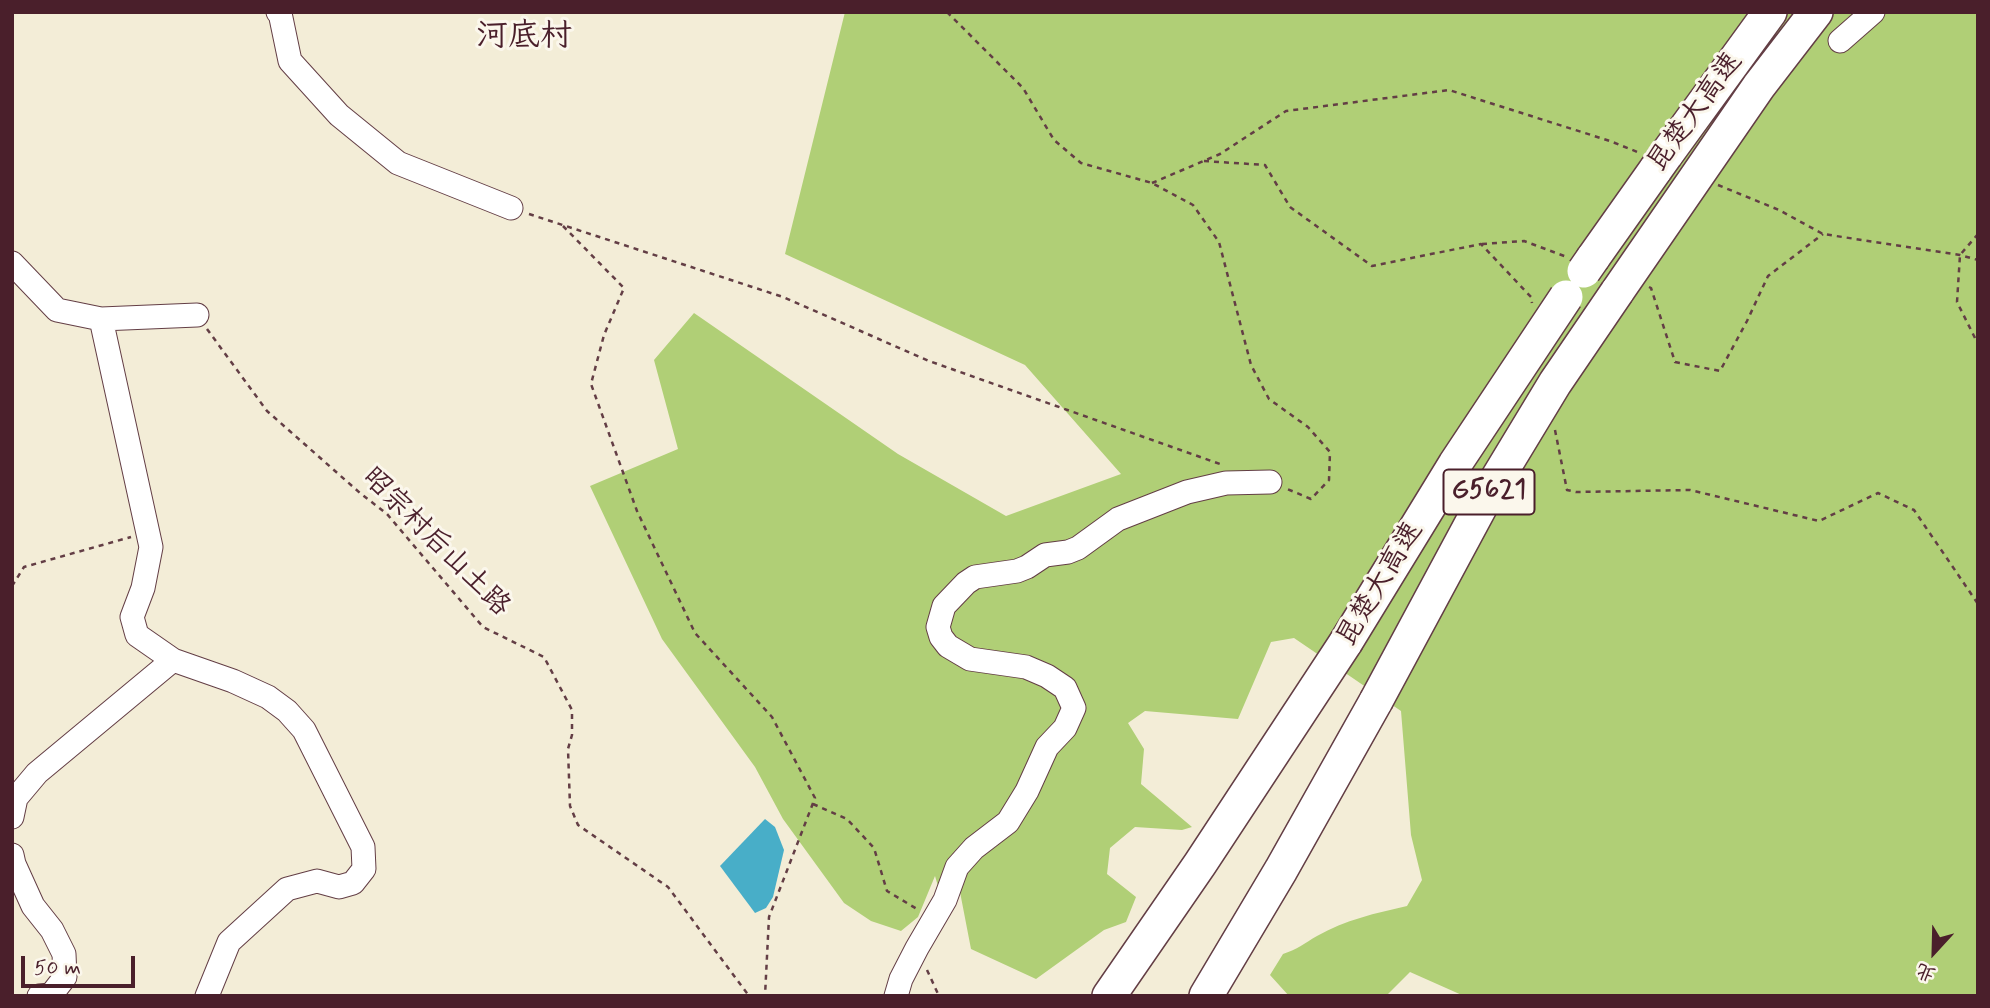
<!DOCTYPE html>
<html>
<head>
<meta charset="utf-8">
<style>
  body { margin:0 }
  #map { position:relative; width:1990px; height:1008px; overflow:hidden; background:#f3edd7; font-family:Mynerve,"LXGW WenKai TC",sans-serif }
  canvas { display:block }
  .frame { position:absolute; inset:0; border:14px solid #4a1f2b; pointer-events:none }
  .north { position:absolute; left:1899px; top:917px; width:70px; height:70px; -webkit-text-stroke:5px #fbf7ec; paint-order:stroke; rotate:202deg; font-size:19px; font-weight:700; line-height:28px; text-align:center; color:#4a1f2b }
  .north::after { content:''; display:block; margin:auto; width:24px; height:32px; background:#4a1f2b; clip-path:polygon(50% 0,100% 100%,50% 72%,0 100%) }
  .scale { position:absolute; left:21px; top:956px; width:114px; height:32px; box-sizing:border-box; border:4px solid #4a1f2b; border-top:0; padding-left:9px; font-size:21px; line-height:24px; white-space:nowrap; color:#4a1f2b; -webkit-text-stroke:5px #fbf7ec; paint-order:stroke }
</style>
</head>
<body>
<div id="map">
<canvas width="1990" height="1008"></canvas>
<div class="frame"></div>
<div class="north">北</div>
<div class="scale">50 m</div>
</div>
<script>
const g = document.querySelector('canvas').getContext('2d');
g.lineJoin = 'round';
function fill(path, color) { g.fillStyle = color; g.fill(path, 'evenodd'); }
function trace(path, color, width, dash) { g.strokeStyle = color; g.lineWidth = width; g.lineCap = dash ? 'butt' : 'round'; g.setLineDash(dash || []); g.stroke(path); }
function drawText(font, color, halo, rows, align = 'center') {
  g.font = font + ' Mynerve,"LXGW WenKai TC",sans-serif'; g.lineWidth = 6; g.setLineDash([]); g.textBaseline = 'middle'; g.strokeStyle = halo; g.fillStyle = color; for (const [text, x, y, turn = 0] of rows) {
    g.save(); g.translate(x, y); g.rotate((+turn || 0) * Math.PI / 180); g.textAlign = isNaN(turn) ? turn : align; if (halo) g.strokeText(text, 0, 0); g.fillText(text, 0, 0); g.restore();
  }
}
const green = new Path2D(`
  M845 12H1978V996H1464L1410 972 1386 996H1289L1270 975 1283 954C1296 950 1305 943 1317 936 1345 920 1376 913 1407 906L1422 880 1411 835 1401 711 1294 638 1271 642 1238 719 1145 711 1128 723 1144 749 1141 784 1192 827 1182 830 1135 827 1110 848 1107 874 1136 897 1126 922 1104 930 1036 979 971 949 960 892 938 886 935 876 918 917 901 931 871 921 844 903 783 819 755 767 662 639 590 486 678 449 654 360 694 313 898 454 1006 516 1121 474 1025 365 785 254Z`);
const water = new Path2D(`
  M765 819 775 827 784 850 773 897 766 908 755 913 720 866Z`);
const path = new Path2D(`
  M947 12 1023 88 1054 140 1081 163 1152 183 1193 205 1219 242 1251 365 1269 399 1308 427 1330 452 1329 480 1311 499 1285 488
  M1204 161 1265 165 1290 207 1372 266 1481 244 1531 297 1532 303
  M1152 183 1220 154 1286 111 1449 90 1610 141 1640 153
  M1718 185 1779 210 1823 234 1960 255 1978 260
  M529 214 783 297 929 361 1220 464
  M563 226 624 288 604 335 591 384 637 511 695 633 772 717 815 798 769 917 765 996
  M1978 234 1960 255 1957 302 1978 344
  M1482 244 1524 241 1567 257
  M1649 287 1651 288 1675 362 1720 371 1747 321 1768 276 1823 234
  M207 329 267 411 360 493 387 514 483 627 544 657 572 710V735L568 749 570 806 578 825 668 887 749 996
  M1555 430 1567 490 1576 492 1690 490 1819 521 1878 493 1914 510 1978 604
  M12 586 24 567 131 537
  M813 804 847 819 874 848 887 891 917 909
  M927 970 939 996`);
const minor = new Path2D(`
  M278 12 280 13 290 61 339 115 398 163 511 208
  M1840 41 1873 12
  M12 263 57 310 101 319 151 547 143 588 132 617 137 635 173 660 233 681 268 697 287 711 304 730 363 847 364 869 353 883 339 887 317 881 287 889 229 942 207 996
  M101 319 197 315
  M12 817 16 798 37 773 173 660
  M12 855 14 864 33 906 52 930 64 954 65 977 51 995 39 996
  M896 996 901 979 917 948 945 900 957 867 974 848 1008 822 1027 791 1047 747 1065 728 1074 708 1065 688 1047 676 1026 667 970 659 948 646 941 637 938 627 944 606 966 583 975 577 1017 571 1027 567 1045 555 1068 552 1078 548 1118 519 1187 492 1226 483 1270 482`);
const highway = new Path2D(`
  M1666 155 1770 12
  M1593 258 1656 169
  M1617 292 1759 86 1816 12
  M1109 996 1200 864 1346 642
  M1206 996 1281 870 1376 701`);
const highwayBridge = new Path2D(`
  M1656 169 1666 155
  M1584 271 1593 258
  M1346 642 1455 464 1566 297
  M1376 701 1483 502 1555 383 1617 292`);
const shields = [
  [1489,492,91]
];
const shieldNames = [
  ["G5621",1489,492]
];
const streetNames = [
  ["昆楚大高速",1696,113,-54],
  ["昭宗村后山土路",435,543,45],
  ["昆楚大高速",1381,585,-59]
];
const quarterNames = [
  ["河底村",524,38]
];
fill(green, '#b0cf76');
fill(water, '#48aec8');
trace(minor, '#633e45', 25);
trace(highway, '#633e45', 36);
trace(path, '#633e45', 2.5, [5, 5]);
trace(minor, '#fff', 23);
trace(highway, '#fff', 33);
trace(highwayBridge, '#633e45', 36, []);
trace(highwayBridge, '#fff', 33);
for (const [x, y, w] of shields) { const box = new Path2D(); box.roundRect(x - w / 2, y - 22.5, w, 45, 5); g.fillStyle = '#fbf7ec'; g.fill(box); trace(box, '#4a1f2b', 2); }
drawText('bold 26px', '#4a1f2b', null, shieldNames);
drawText('28px', '#4a1f2b', '#fbf7ec', streetNames);
drawText('32px', '#4a1f2b', '#fbf7ec', quarterNames);
</script>
</body>
</html>
